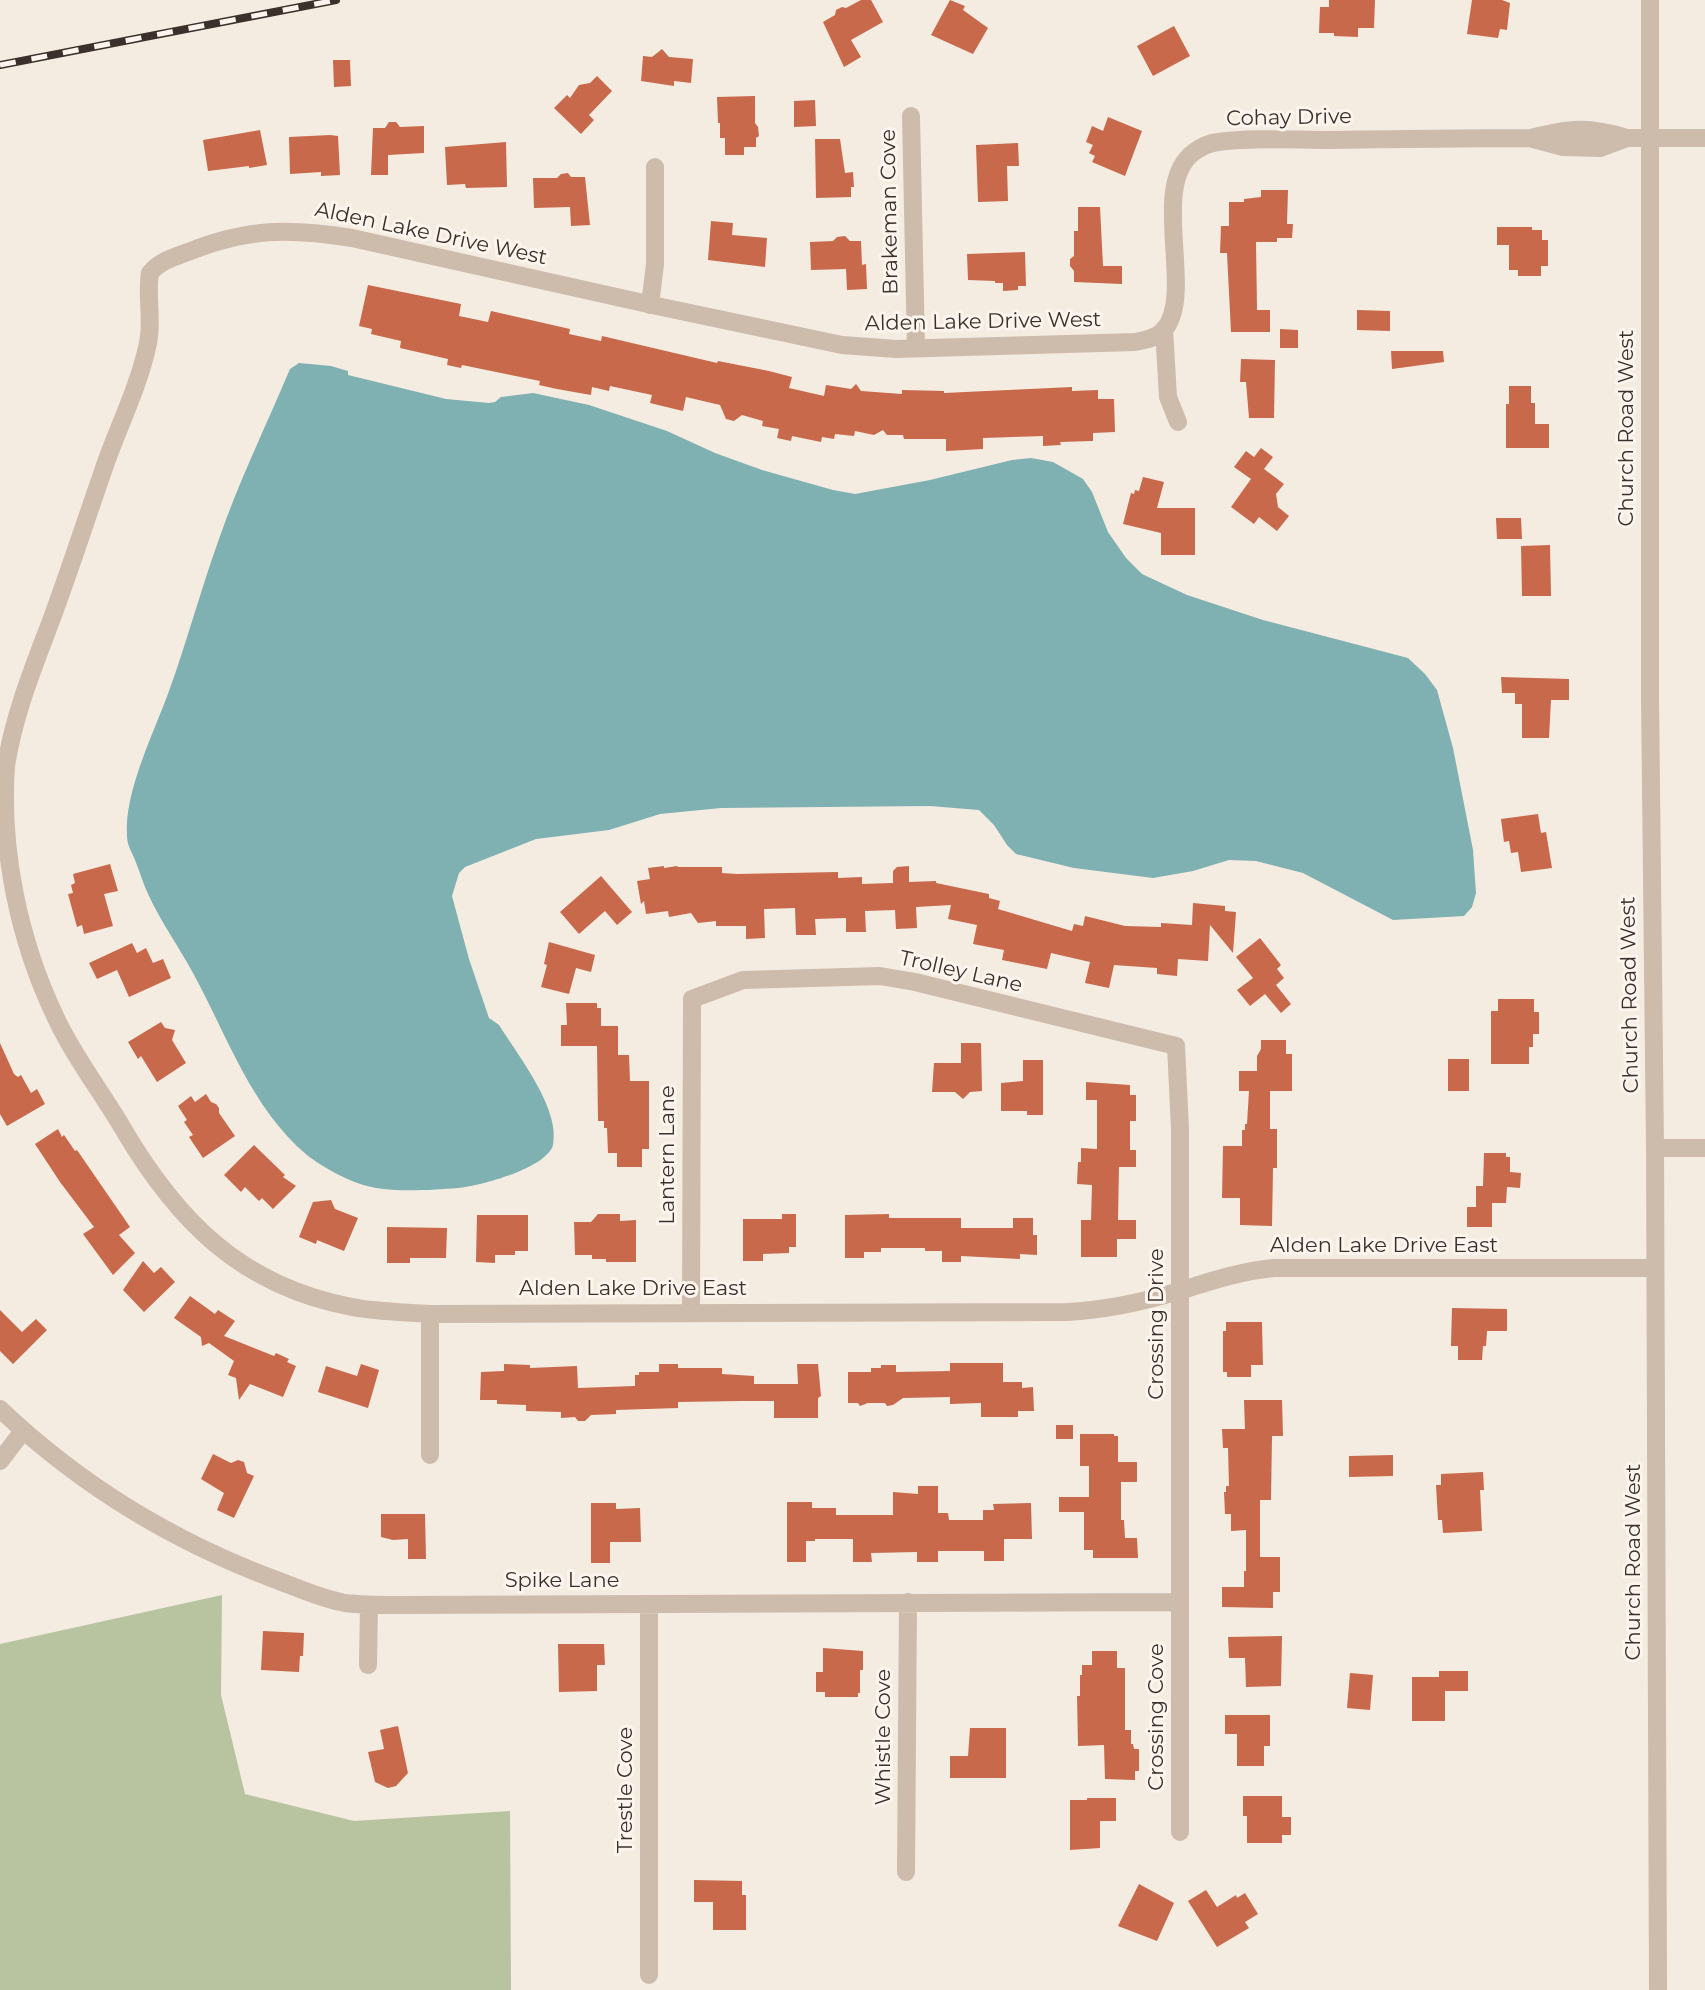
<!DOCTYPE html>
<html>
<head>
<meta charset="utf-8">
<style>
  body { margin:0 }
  canvas { display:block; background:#f4ebe1 }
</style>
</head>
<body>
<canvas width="1705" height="1990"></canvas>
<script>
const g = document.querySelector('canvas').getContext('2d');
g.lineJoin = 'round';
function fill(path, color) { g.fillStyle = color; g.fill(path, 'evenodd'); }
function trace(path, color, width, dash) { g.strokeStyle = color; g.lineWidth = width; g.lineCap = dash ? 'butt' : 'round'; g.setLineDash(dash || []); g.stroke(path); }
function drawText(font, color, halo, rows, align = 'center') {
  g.font = font + ' Montserrat,sans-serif'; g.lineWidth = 6; g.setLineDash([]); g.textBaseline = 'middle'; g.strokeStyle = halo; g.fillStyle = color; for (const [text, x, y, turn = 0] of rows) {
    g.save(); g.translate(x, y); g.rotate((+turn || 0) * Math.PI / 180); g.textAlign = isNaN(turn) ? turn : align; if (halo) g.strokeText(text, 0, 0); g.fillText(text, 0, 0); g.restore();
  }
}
const green = new Path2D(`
  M222 1595 221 1695 245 1794 354 1821 510 1811 511 1990H0V1644Z`);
const water = new Path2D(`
  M299 363 331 366 348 371V375L446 399 489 403 495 402 501 397 533 393 589 405 667 431 715 453 762 470 833 490 855 494 930 480 1012 460 1031 458 1053 462 1083 479 1092 492 1108 532 1126 558 1142 574 1187 595 1263 620 1408 658 1425 674 1437 690 1453 748 1473 850 1476 893 1472 907 1464 916 1393 920 1303 873 1256 861 1229 860 1193 871 1153 878 1074 868 1016 854 1007 845 994 825 979 810 930 806 721 808 660 814 609 830 536 839 465 867 459 873 452 896 469 959 489 1018 499 1025C517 1054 561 1109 553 1145 547 1168 480 1186 458 1188 434 1190 399 1192 376 1188 353 1184 325 1169 307 1155 251 1108 227 1035 193 973 179 947 161 922 149 896 143 884 140 872 135 860 132 852 127 845 127 836 124 791 154 733 169 691 187 641 201 589 219 539 239 481 266 426 290 369Z`);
const building = new Path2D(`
  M861 0H871L883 22 851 40 861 57 844 67 823 22 835 15 836 10 842 7 846 8Z
  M950 0 965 6 963 10 988 28 973 54 931 35Z
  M1329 0H1375L1374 28H1358V37L1334 36V33H1319L1320 7H1329Z
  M1472 0H1502L1510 3 1507 30 1500 29 1498 38 1467 34Z
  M1174 26 1190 56 1153 76 1137 46Z
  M662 49 669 57 693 59 691 83 674 81V86L641 81 643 56 652 57Z
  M333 60H350L351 86 334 87Z
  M597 76 612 91 589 115 594 120 581 134 554 108 567 95 570 98 579 85 590 83Z
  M755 96V123L758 127 759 136 756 138V147H744V155H725V138H720V123H718L717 97Z
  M815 100 816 126 794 127V101Z
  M1108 117 1142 131 1125 176 1092 162 1095 156 1089 153 1093 145 1086 142 1092 126 1103 131Z
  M389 122H396L400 127 424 126V153L388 155V175H371L373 128H385Z
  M260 130 267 165 249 168V166L208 171 203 140Z
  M330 135 338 136 340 175 321 176V172L290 174 289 137Z
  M815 139H840L845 173 853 172 854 187H851V197L816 198Z
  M506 142 507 187 466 188 465 184 447 185 445 147Z
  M1018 143 1019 166H1007L1008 201 978 202 976 145Z
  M568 173 571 177H585L590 225 571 226 570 207 534 208 533 178H557L561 174Z
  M1261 190H1288L1287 224H1293L1292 238H1277V242H1256L1257 310H1270V332H1231L1227 253H1220L1221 226H1229V202H1244V199L1261 197Z
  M1078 207H1100L1103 266H1122V284L1074 282V271L1070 266V259L1074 256V231H1078Z
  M711 221 733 223 732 235 767 238 765 267 708 260Z
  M1497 227H1532V230H1542V240H1548V266H1541V276H1518V270H1509V245H1497Z
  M845 236 850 241H861L862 265 866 264 867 289 847 290 846 269 811 270 810 242 833 241 837 237Z
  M1025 252 1026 286H1018V290L1003 291V283H995V281L968 280 967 254Z
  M368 285 461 304 459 316 488 322 491 311 570 329 569 334 601 341 602 336 717 363 718 361 769 371 792 377 789 388 824 396 826 385 851 389 856 384 861 391 902 394V390L944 391V393L1072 387V391L1098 390V399H1114L1115 432 1093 433V441L1060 442 1061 445 1043 446V436L983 438V449L946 451V439H904L903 435H887L883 430 874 435 855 431 854 436 835 434 834 439 822 437 821 442 792 436 791 441 777 438 779 429 762 426 763 421 742 415 734 421 726 419 720 405 686 397 683 411 650 403 652 395 610 386 609 391 592 387 591 395 557 389 539 385 540 381 462 365 461 368 447 365 448 359 400 348 401 341 371 334 372 329 359 326Z
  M1357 310 1390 311V331L1357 330Z
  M1280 329 1298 330V348H1280Z
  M1391 351H1443L1444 362 1392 369Z
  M1241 359 1275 360 1274 418H1249L1246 382H1240Z
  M1509 386H1531V403H1535V424H1549V448H1506V404H1509Z
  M1261 448 1273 457 1264 469 1284 484 1276 494 1278 507 1289 516 1277 531 1259 517 1254 524 1231 507 1251 479 1234 467 1246 451 1254 457Z
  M1143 477 1164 482 1157 508H1195V555H1161V533L1123 524 1131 493 1134 494 1135 490 1139 491Z
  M1496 518H1521L1522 539H1497Z
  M1550 545 1551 596H1522L1521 546Z
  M1501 677 1569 679V700H1551L1549 738H1522V704H1515V693H1502Z
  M1538 814 1541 833 1546 832 1552 868 1521 872 1518 852 1511 853 1509 841 1504 842 1501 819Z
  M110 864 118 891 104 894 113 926 84 934 82 925 77 927 68 894 73 893 71 885 75 883 73 874Z
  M664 866V868L677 866 678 867H722V873L737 874 838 872V878L862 877V884L893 883V871L897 867 909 866V882L936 881V883L989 894V898L1000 901 998 909 1072 931 1074 924 1083 926 1085 916 1125 926 1161 927V923L1192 925 1193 903 1225 906V911L1236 912 1233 953 1210 925 1208 961 1178 959 1177 976 1157 974V968L1114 965 1109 988 1085 983 1090 962 1051 953 1047 969 1002 960 1004 950 973 944 977 925 948 919 951 905 916 907 917 928 896 929 895 910 865 911 866 932H846V918L815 919 816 935H796L795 908 764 909 765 938 746 939V926H716V921L698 923 691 913 669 917 668 911 646 914 644 901 641 904 637 881 650 879 648 868Z
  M601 876 632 912 617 925 605 911 579 934 560 912Z
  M1260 938 1281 965 1277 969 1284 978 1276 985 1291 1004 1281 1013 1265 994 1250 1006 1237 990 1253 978 1236 957Z
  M549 942 595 955 591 972 576 968 569 994 541 987 547 965 544 964Z
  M132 943 137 953 146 948 153 963 163 959 171 978 129 997 117 970 97 979 89 963Z
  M1498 999H1534V1012H1539V1034H1533V1047H1529V1064H1491V1011H1498Z
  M566 1003H597V1008H601V1026H618V1055H629L630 1081H649V1149H642V1167H617V1153H608L607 1128H604V1121H598L597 1046H561V1025H567Z
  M161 1022 165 1028 175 1030 172 1040 186 1063 157 1082 141 1056 138 1059 128 1042Z
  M1261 1040H1286V1054H1292V1091H1270V1129H1277V1168H1273L1272 1226 1240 1225V1198H1222L1223 1146H1242V1130H1245V1124H1247L1249 1091H1239V1071H1257V1056L1261 1049Z
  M0 1043 14 1074 18 1077 21 1075 31 1093 37 1089 45 1104 7 1126 0 1114Z
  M961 1043H981L982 1091 970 1092 963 1099 955 1092H932L934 1063H961Z
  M1448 1059H1469V1091H1448Z
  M1023 1060H1043V1115H1027V1111H1001V1083L1023 1081Z
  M1086 1082 1130 1085V1095H1136V1121H1130V1150H1136V1167H1119L1118 1220H1136V1239H1117V1257H1081V1220H1091L1092 1185 1077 1184 1078 1162H1081V1148L1097 1149V1100H1086Z
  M206 1094 211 1102 216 1104 219 1108V1113L235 1136 203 1158 189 1137 193 1135 184 1122 187 1120 178 1106 191 1096 195 1102Z
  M58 1129 62 1137 64 1135 75 1151 77 1150 130 1227 119 1235 135 1253 113 1275 83 1234 94 1227 60 1182 35 1144Z
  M254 1145 285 1175 283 1177 296 1186 273 1209 262 1198 259 1201 245 1187 241 1192 224 1175Z
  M1484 1153H1506V1157H1510V1172L1521 1173 1520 1188 1507 1187 1506 1203H1492V1227H1467V1207H1476V1186H1483Z
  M331 1200 335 1209 358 1218 344 1251 317 1240 316 1244 299 1237 313 1202Z
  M598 1214H620V1221L636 1220V1262H606V1259H592V1255H575L574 1222H591Z
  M782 1214H796V1247H789V1253L763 1254V1261H743V1219H782Z
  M889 1214V1218H961V1228H1013V1218H1033V1235H1037V1255L1020 1254V1259L961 1256V1262H942V1251H925V1248H881V1252H864V1258H845V1215Z
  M477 1215H528V1251H515V1255H495V1263L476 1262Z
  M387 1227 447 1228 446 1258H410V1263H387Z
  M143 1261 154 1273 161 1267 175 1282 144 1312 123 1290Z
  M190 1296 215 1314 218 1310 235 1321 224 1336 274 1356 276 1353 289 1359 287 1362 296 1366 283 1397 250 1384 239 1400 236 1378 228 1375 234 1361 209 1343 202 1346 201 1337 174 1318Z
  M1452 1308 1507 1309V1331H1487L1486 1346H1483L1482 1360H1458V1346H1451Z
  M0 1310 22 1332 36 1319 47 1330 13 1364 0 1351Z
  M1226 1322H1262L1263 1365H1251V1377H1227V1372H1223V1331H1226Z
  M950 1363H1003V1382H1022V1388L1033 1387 1034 1411H1018V1417H981V1403L950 1404V1397L903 1398 893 1405 887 1406 885 1403H868L860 1406 858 1403H848V1372H871V1368H881V1365H896V1372L950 1371Z
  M361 1364 379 1370 368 1408 318 1392 326 1366 357 1376Z
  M504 1364 530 1365V1368L577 1366 578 1388 635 1386V1375H639V1372H659V1364H678V1368H722V1374L754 1376V1384H798L797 1364H818L821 1396 818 1398V1418H774V1401H741L678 1402V1408L616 1410V1414L591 1415 585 1421H578L575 1417 561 1418V1412L526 1411V1405L497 1404V1400H480L481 1372 504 1371Z
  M1244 1400H1282L1283 1436H1272L1271 1500H1260V1557H1280V1592H1273V1608L1222 1607V1587H1244V1571H1246V1530L1231 1531V1514H1225L1224 1492H1226V1486H1229L1228 1448H1223L1222 1429H1245Z
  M1056 1425H1073V1439H1056Z
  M1080 1434H1114V1436H1118V1462H1137V1482H1121V1520H1124L1125 1538H1137L1138 1558H1093V1550H1084V1512H1059V1497H1089V1466H1080Z
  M213 1454 231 1463 238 1460 244 1462 247 1473 254 1476 234 1518 217 1510 224 1493 201 1479Z
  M1393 1455V1476L1349 1477V1456Z
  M1483 1472 1484 1490H1480L1482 1531 1443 1533 1442 1520H1438L1436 1485H1441V1474Z
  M918 1486H938V1513H948L949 1520H983V1510H994L993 1504 1031 1503 1032 1539H1004V1561H984V1551H938V1562H917V1552L871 1553 872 1562H853V1539H815V1541H806V1562H787V1502H812V1508H836V1515H893V1492L918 1494Z
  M591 1503H616V1509L640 1508 641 1542H610V1563H591Z
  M381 1514H425L426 1559H408V1539L393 1540 381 1537Z
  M263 1631 304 1633 303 1656H300L299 1672 261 1670Z
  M1282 1636 1281 1686 1246 1687 1245 1658H1229L1228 1637Z
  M558 1644H604L605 1665H597V1691L559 1692Z
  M823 1648 863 1651V1670H860V1693H858V1697H825V1692H816V1672H823Z
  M1092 1651H1117V1668H1125V1730H1131V1744H1133L1134 1749H1139V1771H1135V1780L1105 1779 1104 1745 1078 1746 1077 1696H1080V1675H1082V1665H1092Z
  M1439 1671H1468V1691H1445V1721H1412V1677H1439Z
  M1350 1673 1373 1675 1370 1710 1347 1708Z
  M1225 1715H1270V1746H1264V1766H1237V1734H1225Z
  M398 1726 408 1773 396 1786 388 1788 375 1782 368 1752 384 1749 380 1730Z
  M970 1728H1006V1778H950V1756H968Z
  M1243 1796H1282V1817H1291V1835H1282V1843H1247V1816H1243Z
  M1087 1798H1116V1821H1100V1848L1070 1850V1800H1087Z
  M694 1880 742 1881V1895H746V1930H713V1902H694Z
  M1139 1884 1174 1903 1157 1941 1118 1926Z
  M1206 1890 1217 1907 1236 1895 1237 1898 1245 1893 1258 1914 1245 1922 1249 1928 1217 1947 1188 1901Z`);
const minor = new Path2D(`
  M1650 0V696L1655 1148 1658 1990
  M911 116 916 348
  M1627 138C1588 126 1570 128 1531 138 1464 138 1397 139 1330 140 1293 140 1254 137 1218 142 1209 143 1201 147 1194 152 1148 186 1196 293 1164 330 1156 338 1146 340 1135 342L896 349 842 345 657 306 352 238C289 228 248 228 188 252 174 257 160 261 150 273 146 296 153 320 148 343 139 387 117 429 103 471 86 520 70 569 52 618 34 666 14 714 6 766 0 850 19 940 55 1016 73 1055 100 1090 122 1127 177 1221 241 1286 352 1307 378 1312 404 1312 430 1314L1067 1312C1105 1310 1143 1302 1179 1291 1211 1281 1241 1271 1274 1268H1654
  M1533 139 1563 147 1600 148 1627 138H1705
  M650 305 655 264V167
  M1164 329 1168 397 1178 422
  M1655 1148H1705
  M691 1311 692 999 743 980 880 976 915 982 1176 1046 1180 1129V1832
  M430 1314V1455
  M0 1409C80 1485 176 1543 279 1581 300 1589 322 1599 345 1603 362 1605 380 1605 398 1605L1179 1602
  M0 1461 23 1431
  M649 1604V1975
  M368 1665 369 1605
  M906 1872 908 1602`);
const rail = new Path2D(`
  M0 65 336 0`);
const streetNames = [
  ["Cohay Drive",1289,118,-1],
  ["Brakeman Cove",890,212,-91],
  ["Alden Lake Drive West",431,234,12],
  ["Alden Lake Drive West",983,322,-1],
  ["Church Road West",1627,428,-90],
  ["Trolley Lane",961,972,13],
  ["Church Road West",1630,995,-91],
  ["Lantern Lane",668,1155,-90],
  ["Alden Lake Drive East",1384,1246],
  ["Alden Lake Drive East",633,1289],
  ["Crossing Drive",1157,1324,-90],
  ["Church Road West",1634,1562,-90],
  ["Spike Lane",562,1581],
  ["Crossing Cove",1157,1717,-90],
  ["Whistle Cove",884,1737,-90],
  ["Trestle Cove",626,1790,-90]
];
fill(green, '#b8c4a0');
fill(water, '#7fb0b2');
fill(building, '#c8694b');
trace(minor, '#cdbbac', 18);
trace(rail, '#3b302b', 8);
trace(rail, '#fbf5ee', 5, [16]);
drawText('21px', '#3b302b', '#fbf5ee', streetNames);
</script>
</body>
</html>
